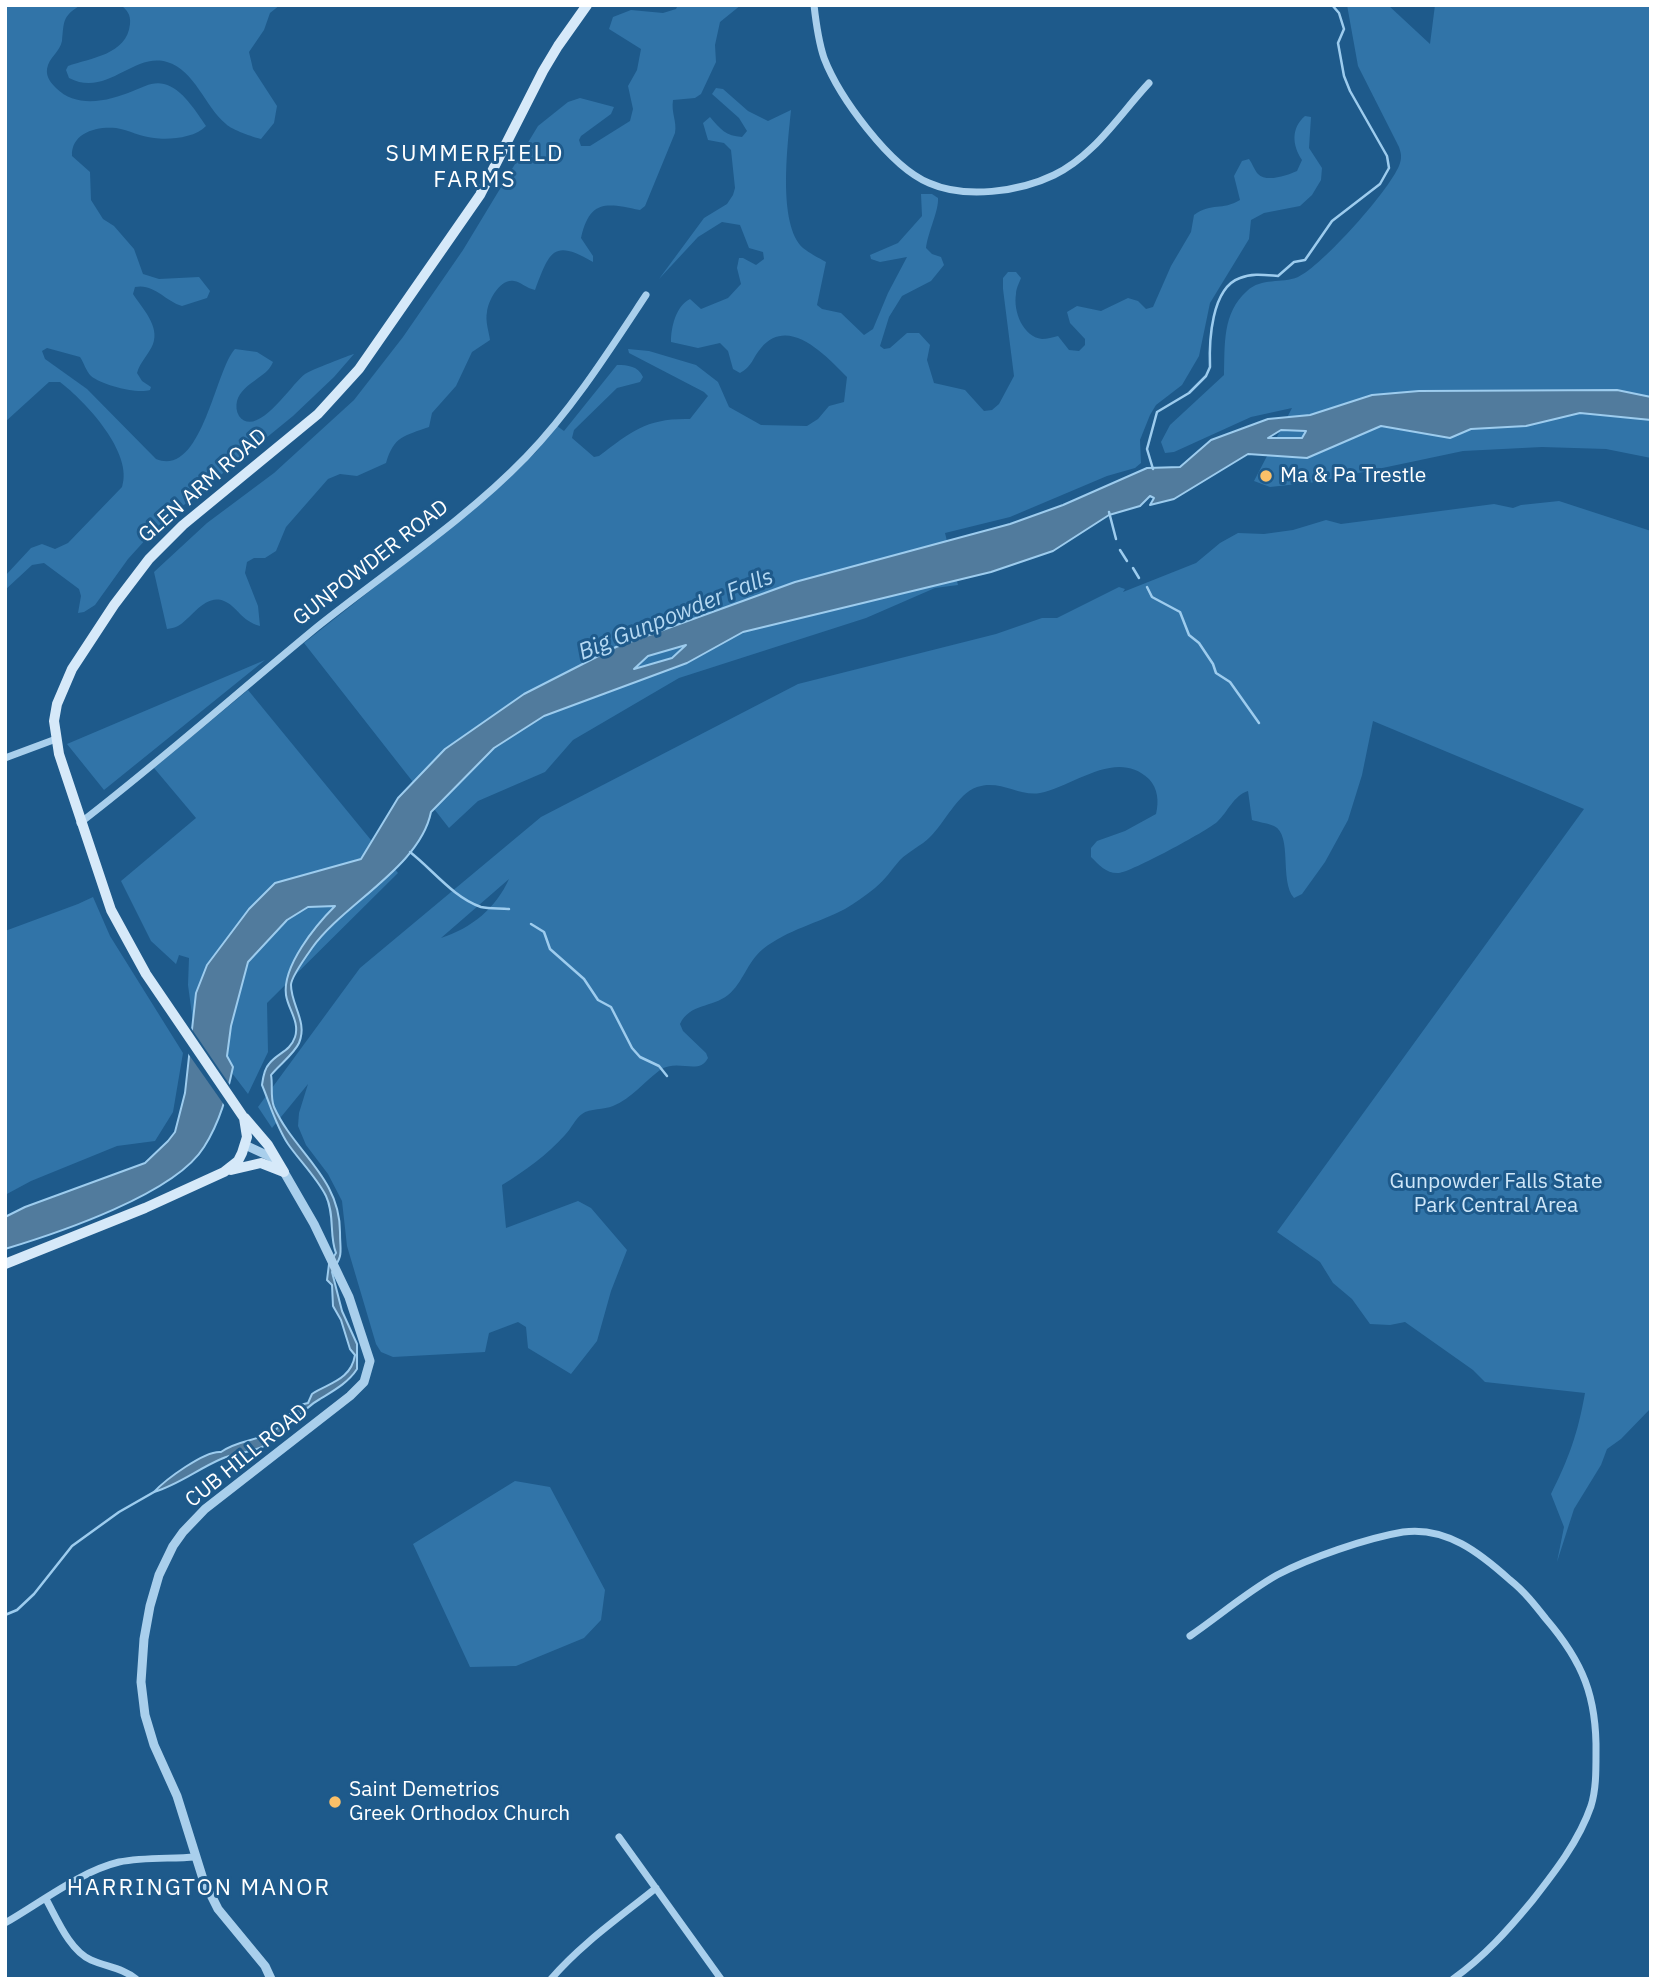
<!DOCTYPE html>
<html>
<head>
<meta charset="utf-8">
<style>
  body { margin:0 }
  #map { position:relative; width:1656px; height:1984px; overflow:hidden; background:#1e5a8b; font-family:"IBM Plex Sans",sans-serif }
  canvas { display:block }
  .frame { position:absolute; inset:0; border:7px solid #fff; pointer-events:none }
</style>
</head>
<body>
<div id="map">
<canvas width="1656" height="1984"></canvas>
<div class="frame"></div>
</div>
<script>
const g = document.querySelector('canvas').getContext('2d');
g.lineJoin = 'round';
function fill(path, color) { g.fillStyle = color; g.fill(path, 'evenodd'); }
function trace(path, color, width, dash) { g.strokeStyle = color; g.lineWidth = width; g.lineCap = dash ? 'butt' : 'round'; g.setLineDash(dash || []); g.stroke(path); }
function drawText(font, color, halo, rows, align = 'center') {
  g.font = font + ' "IBM Plex Sans",sans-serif'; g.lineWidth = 6; g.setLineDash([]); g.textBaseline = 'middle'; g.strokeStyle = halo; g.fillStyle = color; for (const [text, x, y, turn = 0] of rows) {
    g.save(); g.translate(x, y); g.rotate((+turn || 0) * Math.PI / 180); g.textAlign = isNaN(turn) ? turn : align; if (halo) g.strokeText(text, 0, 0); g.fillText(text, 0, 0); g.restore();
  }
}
const green = new Path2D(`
  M5 5H81C62 16 64 22 62 41 60 52 49 57 47 69 46 77 51 83 56 88 77 109 109 101 133 91 143 87 153 81 164 84 182 88 196 112 206 126 195 138 169 140 154 138 141 137 129 130 116 128 96 126 71 133 72 156L90 172 91 200 103 219 114 226 134 249 143 274 159 279 199 277 210 291 207 298 182 306C165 301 154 283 135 287L133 294C142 308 160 326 153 344 149 354 140 362 137 373L142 381 151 387 150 390C136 394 102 385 91 376 86 371 84 363 80 357L47 348 42 351 45 359 87 389 156 459C202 478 215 370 235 349L257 352 273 362C267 378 243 382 237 401 236 406 236 411 239 416 257 440 292 383 305 374 311 370 350 355 354 354L334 377 293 416 157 527 128 559 95 605 84 612 78 613 81 596 79 589 44 563 32 565 5 590V576L31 548 42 544 55 549 68 543 122 487C134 453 85 401 60 382H49L5 422Z
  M120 5H280L270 13 264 30 249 52 253 69 277 106 274 123 261 139C253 137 232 130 226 124 205 107 195 70 167 62 133 52 107 98 69 78L66 70 68 66C90 58 127 55 130 24 131 15 127 9 120 5Z
  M678 5H741L720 22 715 45 716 62 701 94 695 98 673 100C671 113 677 121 675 133L645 206 640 210C606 203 590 199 581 238L593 256V262C553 239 550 251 535 290 526 288 521 282 514 281 500 278 488 301 487 312 485 321 489 332 490 340L472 352 456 386 432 413 429 427C404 436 394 436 386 463L357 476 340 474 328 479 286 527 276 551 265 558H254L247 562 245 573 258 606 260 626C241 621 238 607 224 601 205 593 191 619 178 626 174 628 171 628 167 629L154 572 207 523 274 473 354 400 403 337 463 250 538 126 568 102 580 98 614 107 611 114 581 136 579 140 581 146H590L630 121 633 109 628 86 637 70 641 49 609 29 613 17 631 10 663 13 676 9Z
  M1347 5H1388L1430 44 1435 5H1651V458L1606 449 1542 447 1463 451 1316 482 1270 487 1254 481 1292 408 1251 417 1174 452 1165 453 1161 442 1170 425 1224 375C1225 345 1222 313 1247 291 1262 277 1281 284 1298 277 1321 267 1393 187 1400 163 1402 157 1401 153 1399 147L1358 66Z
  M716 88 723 89 748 111 768 121 791 110C788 142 777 224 803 248 809 253 819 258 826 262L817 305 822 309 841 313 864 335 873 329 888 293 907 257 880 262 871 259 870 255 898 243 922 216 921 194H932L938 198C939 210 928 232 926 248L932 254 941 257 944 265 931 281 902 296 889 317 880 346 884 349 890 348 907 333H919L930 345 927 360 934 383 965 390 984 411 992 410 999 404 1014 376 1003 289V278L1008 272H1016L1021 278C1019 283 1016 289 1016 294 1013 311 1023 337 1042 339 1047 339 1053 337 1058 336L1069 350 1079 351 1085 345V339L1070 323 1067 312 1077 306 1101 311 1128 298 1138 301 1146 309 1153 307 1171 266 1191 232 1194 215C1212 202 1222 211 1240 200L1234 176 1242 161 1249 159C1252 163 1255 171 1258 174 1267 183 1288 175 1297 171L1302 160C1292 145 1291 128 1305 116L1311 117 1309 148 1322 168 1321 180 1312 195 1300 206 1264 213 1251 220 1249 239 1210 303 1199 356 1182 385 1156 405 1150 415 1140 440 1141 463 1135 468 1107 476 1010 517 945 533 958 585 935 588 866 618 679 678 573 740 545 772 478 801 449 828 304 643 480 504 536 452 557 426 564 431 617 365C628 365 638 366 643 377L640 382 617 388 574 430 572 438 594 457 599 456C632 431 647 418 690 419L708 396 704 392 629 353 628 349 649 351 696 365 718 382 729 407 761 425 807 426 818 419 829 406 844 402 847 377C826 356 789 315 761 348 753 357 752 367 740 373L733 369 728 351 720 343 698 348 671 342C671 327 676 306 690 299L701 309 728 298 741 284 737 268 739 258H743L756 265 764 259 763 252 749 248 740 225 722 222 698 237 659 279 704 218 727 204 733 195 735 188 731 150 724 143 708 140 703 123 710 117C720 129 726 136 742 137L747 131 739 118 712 94Z
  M1559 501 1651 531V1408L1621 1439 1607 1449 1601 1465 1574 1509 1557 1562 1564 1527 1551 1494C1569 1458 1578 1433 1585 1393L1485 1382 1473 1370 1405 1322 1390 1325 1370 1324 1352 1299 1333 1283 1320 1262 1277 1232 1584 809 1373 721 1362 775 1348 820 1325 862 1302 894 1294 898C1279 881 1293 835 1274 826 1267 823 1258 822 1252 820L1248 791C1233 796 1228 812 1217 822 1207 831 1131 872 1119 873 1107 874 1099 865 1091 857V848L1097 841 1125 831 1156 814C1159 801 1158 789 1149 779 1116 748 1075 786 1040 793 1020 797 1000 779 977 787 957 794 945 823 930 837 921 846 909 851 900 860 892 869 885 880 875 888 866 895 855 903 845 909 818 923 787 930 763 949 747 962 743 983 728 995 712 1008 690 1003 680 1024L683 1031 706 1053 708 1058C699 1076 678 1058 660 1070 644 1082 632 1098 613 1106 604 1110 590 1108 582 1114 575 1119 571 1129 565 1135 547 1155 525 1171 502 1185L506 1228 578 1201 591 1208 627 1250 611 1291 597 1341 571 1374 528 1348 526 1327 518 1322 489 1333 485 1352 393 1357 381 1352 376 1344 347 1246 342 1201 328 1174 306 1145 298 1126 299 1113 308 1084 272 1128 258 1107 360 968 541 817 798 684 996 634 1042 618H1057L1119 587 1125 589 1123 592 1196 563 1220 543 1238 533 1264 534 1293 530 1326 520 1341 524 1494 504 1513 508 1521 505ZM509 879C496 908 472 928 441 938Z
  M265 660 104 790 67 744Z
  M248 690 398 873 267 1003 268 1052 248 1094 193 1022 188 985 189 958 179 955 176 964 151 941 121 881 196 818 154 768Z
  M93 897 110 936 183 1053 173 1112 155 1141 117 1146 31 1181 5 1195V931L78 904Z
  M515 1481 550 1487 605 1590 601 1620 584 1638 516 1666 470 1667 413 1544Z`);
const water = new Path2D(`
  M1617 390 1651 397V420L1580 413 1526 426 1471 429 1450 438 1381 426 1307 458 1248 454 1174 499 1150 505 1154 498 1150 496 1140 506 1109 515 1053 551 991 572 743 632 687 663 544 716 494 748 431 812C420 867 343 904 312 948 307 955 291 977 291 985 291 1005 308 1022 299 1043 294 1054 279 1065 271 1075 273 1085 270 1097 274 1107 294 1152 340 1177 340 1232 340 1254 344 1253 332 1272L342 1311 357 1344V1369C348 1383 333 1391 320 1399 298 1411 285 1436 262 1447 249 1453 234 1453 221 1459 198 1469 178 1485 154 1492 165 1480 205 1450 221 1452 237 1440 258 1441 274 1431 283 1424 290 1414 296 1406L308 1403 312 1394C329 1383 351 1380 355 1355L350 1349 341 1320 333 1306 332 1285 327 1280 329 1264 336 1253C329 1236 335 1215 326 1196 317 1178 299 1160 288 1144 276 1126 270 1104 262 1085 263 1078 264 1069 269 1064 277 1053 290 1052 295 1037 300 1022 288 1009 286 995 282 966 316 925 335 906L308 907 287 920 248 962 231 1026 227 1056 233 1067C227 1095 220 1122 204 1147 175 1194 58 1233 5 1249V1217L25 1207 145 1163 168 1141 175 1132 185 1093 196 993 207 965 249 909 275 883 361 859 398 798 445 749 524 694 616 647 795 582 1010 524 1063 505 1147 468 1180 467 1211 440 1268 419 1310 415 1372 395 1419 391ZM1281 430 1306 431 1302 438H1268ZM686 645 672 658 634 669 648 656Z`);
const pier = new Path2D(`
  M189 1025 232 1088 227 1109 187 1052Z`);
const stream = new Path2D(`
  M1153 469 1147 449 1157 412 1189 393 1206 376 1210 367C1209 342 1211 288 1240 278 1252 273 1265 275 1278 276L1294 262 1305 260 1332 221 1380 184 1389 168 1387 156 1350 91 1344 76 1338 43 1344 29 1339 13 1332 5
  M1109 512 1116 539
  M1120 550 1127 561
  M1133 568 1139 578
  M1147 587 1152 597 1180 612 1189 635 1199 643 1213 664 1216 673 1230 682 1259 723
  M410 852C433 870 454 898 481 907 490 909 500 908 509 909
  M531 924 544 932 550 949 584 979 598 1000 611 1007 632 1048 640 1057 659 1066 667 1076
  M5 1615 17 1610 34 1594 72 1546 119 1512 154 1492`);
const minor = new Path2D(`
  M814 5C816 23 818 40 824 58 839 97 890 167 929 183 965 199 1019 192 1054 175 1094 156 1120 114 1149 83
  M5 758 56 739
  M80 823C162 760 238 692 317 627 387 571 464 521 526 457 573 408 609 351 646 295
  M1190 1636C1219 1616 1247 1592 1277 1575 1309 1558 1367 1538 1403 1532 1446 1526 1480 1553 1510 1580 1524 1591 1535 1605 1546 1619 1583 1662 1597 1697 1596 1754 1596 1772 1596 1790 1591 1806 1579 1841 1554 1873 1532 1901 1508 1930 1484 1957 1453 1979
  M619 1837 721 1979
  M46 1899C57 1919 70 1951 91 1960 107 1967 123 1968 136 1979
  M5 1923C40 1903 81 1871 119 1862 144 1857 170 1859 195 1857
  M551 1979C581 1944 620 1917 656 1888`);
const tertiary = new Path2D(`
  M245 1145 271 1157 284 1172 314 1224 349 1297 370 1361 364 1382 350 1396 205 1509 183 1532 173 1546 159 1575 150 1606 144 1639 141 1682 145 1715 154 1745 177 1796 203 1879 218 1909 265 1966 271 1979`);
const secondary = new Path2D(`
  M245 1118 268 1145 284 1172
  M231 1170 261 1163 284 1172
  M5 1264 145 1208 224 1172 238 1161 242 1153 247 1137 244 1118 146 974 111 910 59 754 54 721 57 704 72 669 114 605 149 559 183 525 318 414 359 369 480 195 543 71 558 46 587 5`);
const markers = [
  [1266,476,7,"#fbc068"],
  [335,1802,7,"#fbc068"]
];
const poiNames = [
  ["Ma & Pa Trestle",1280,476],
  ["Saint Demetrios",349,1790],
  ["Greek Orthodox Church",349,1814]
];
const streetNames = [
  ["GLEN ARM ROAD",203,486,-41],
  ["GUNPOWDER ROAD",371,563,-38],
  ["CUB HILL ROAD",247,1456,-39]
];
const parkNames = [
  ["Gunpowder Falls State",1496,1182],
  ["Park Central Area",1496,1206]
];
const neighbourhoodNames = [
  ["SUMMERFIELD",475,154],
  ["FARMS",475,180],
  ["HARRINGTON MANOR",199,1888]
];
const waterNames = [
  ["Big Gunpowder Falls",676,615,-22]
];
fill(green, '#3174a8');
fill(water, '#517b9d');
trace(water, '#9dccee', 2);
fill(pier, '#1e5a8b');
trace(stream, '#9dccee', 2.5);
trace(minor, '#a9cfec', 7);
trace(tertiary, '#a9cfec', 9);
trace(secondary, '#d6e9f9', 10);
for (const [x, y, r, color] of markers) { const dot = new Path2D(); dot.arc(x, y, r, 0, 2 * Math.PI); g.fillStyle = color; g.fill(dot); trace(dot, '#1e5a8b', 2.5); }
drawText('21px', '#fff', '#1e5a8b', poiNames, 'left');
drawText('21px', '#fff', '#1e5a8b', streetNames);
drawText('21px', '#cfe7f9', '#1e5a8b', parkNames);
g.letterSpacing = '2px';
drawText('23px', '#fff', '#1e5a8b', neighbourhoodNames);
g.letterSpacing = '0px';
drawText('italic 23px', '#b5d9f3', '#1e5a8b', waterNames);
</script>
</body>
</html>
